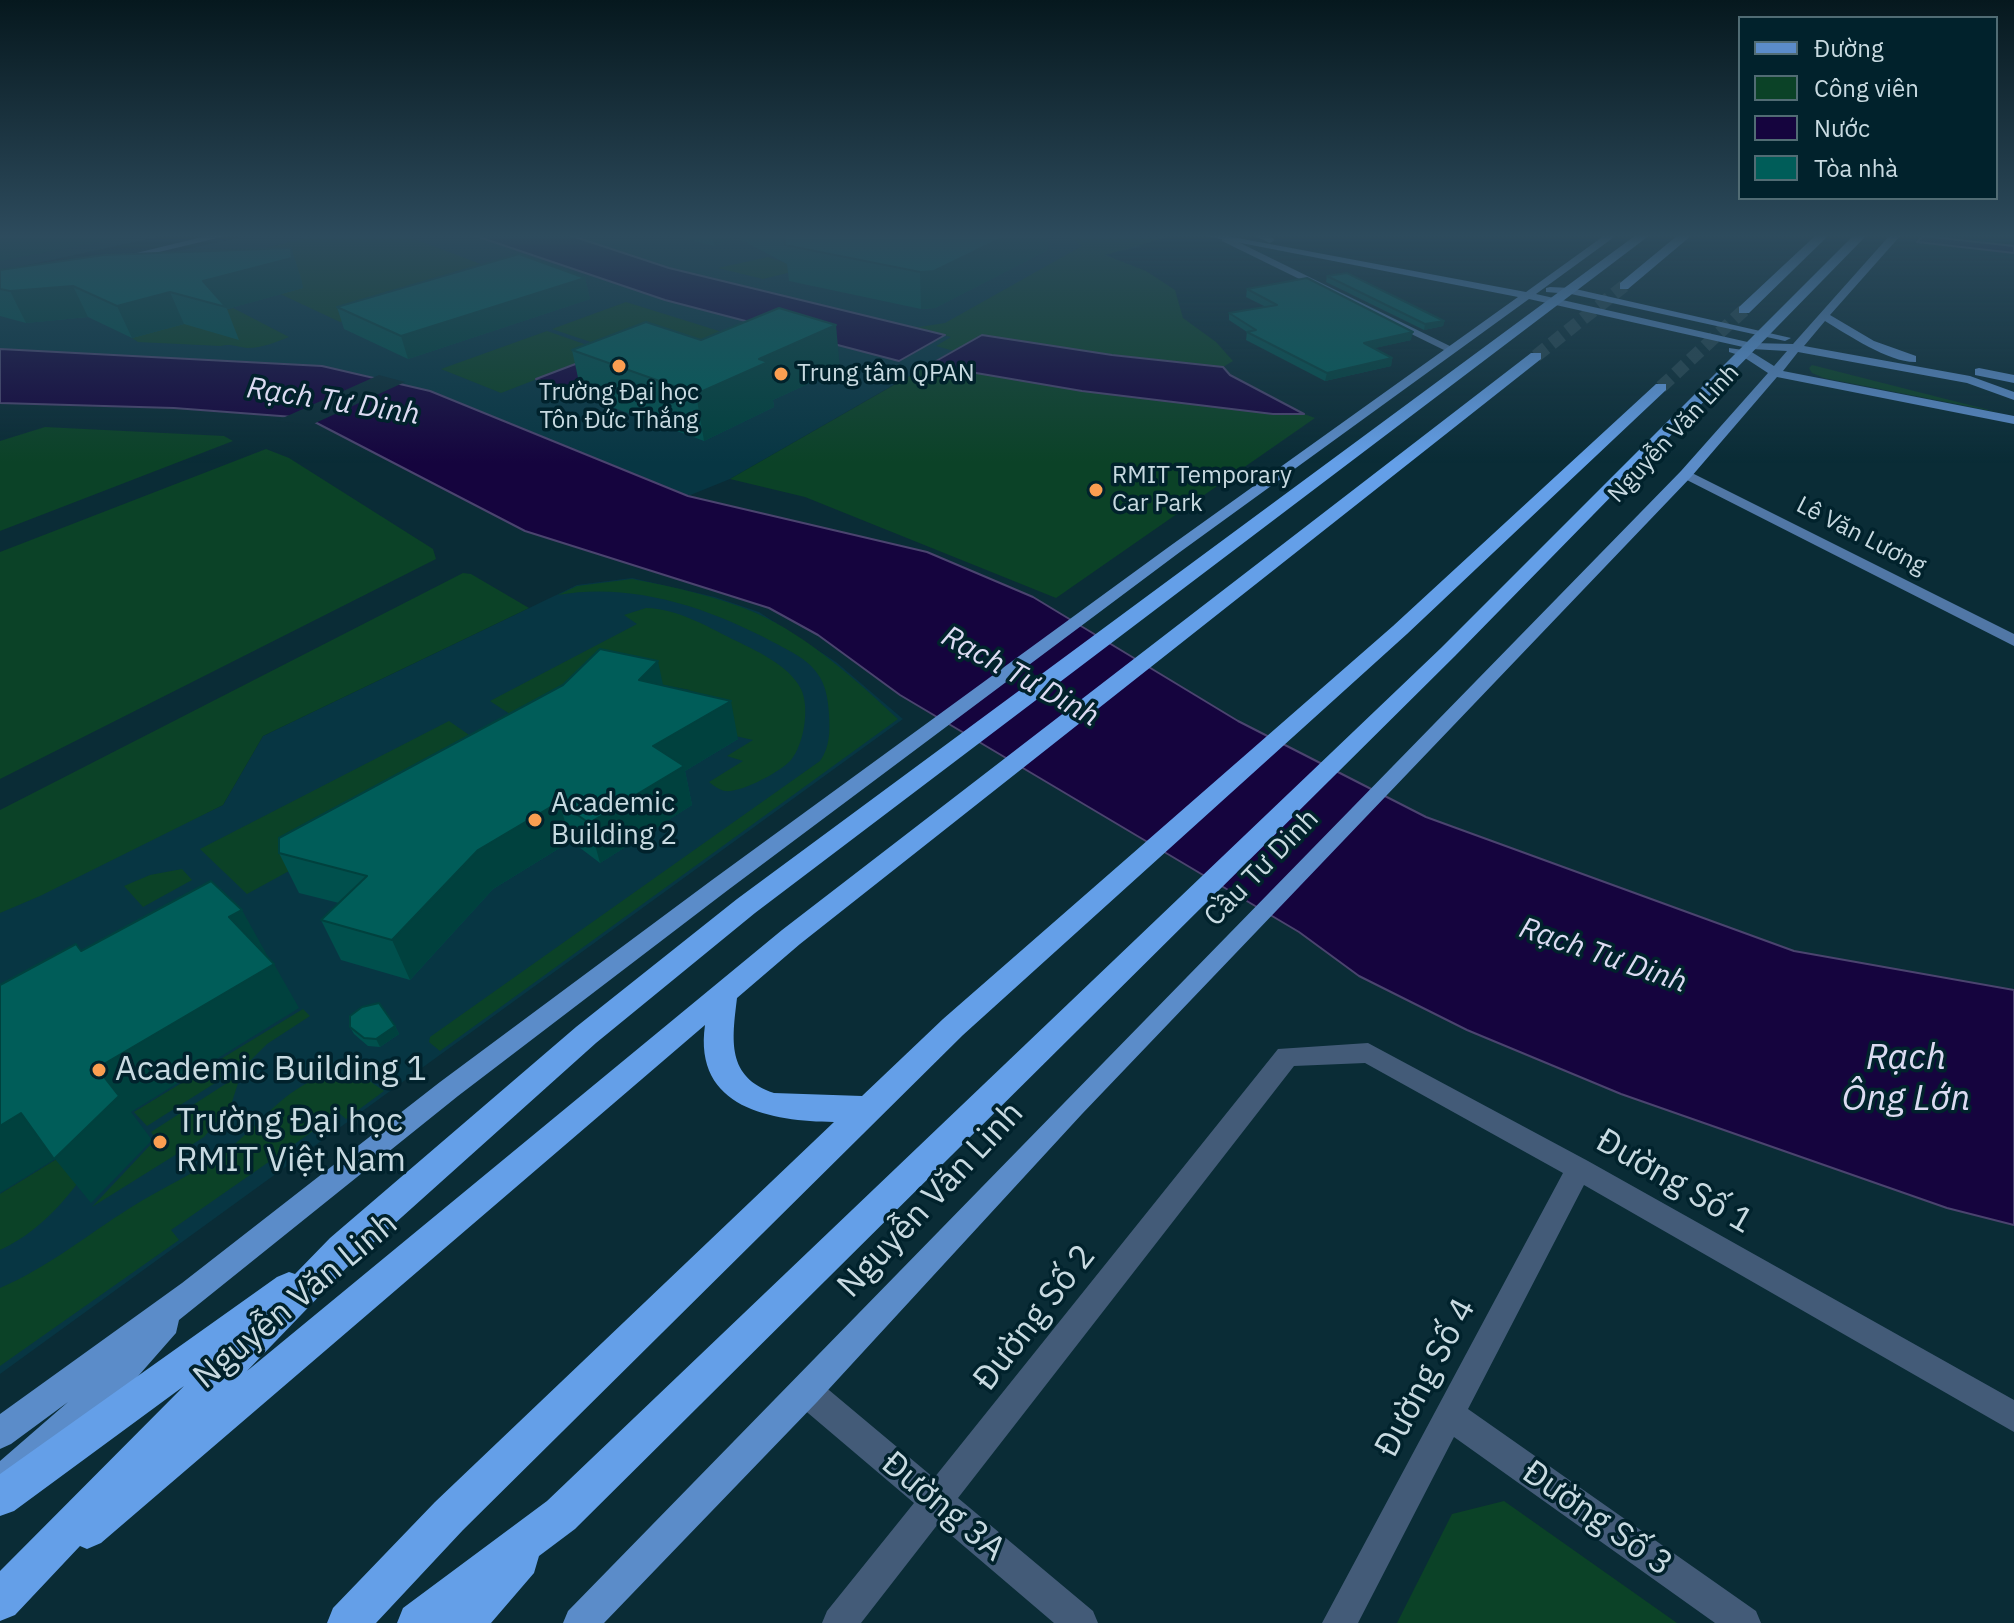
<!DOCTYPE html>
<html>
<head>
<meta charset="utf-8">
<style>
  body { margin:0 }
  #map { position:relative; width:2014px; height:1623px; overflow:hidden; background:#0a2c36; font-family:"IBM Plex Sans",sans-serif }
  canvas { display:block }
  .legend { position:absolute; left:1738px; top:16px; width:260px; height:184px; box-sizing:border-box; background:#01222c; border:2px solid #516c74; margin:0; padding:10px 14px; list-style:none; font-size:24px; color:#c8dae1 }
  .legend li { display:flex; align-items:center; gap:16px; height:40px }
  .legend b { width:40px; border:2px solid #516c74 }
</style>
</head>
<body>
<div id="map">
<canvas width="2014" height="1623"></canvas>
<ul class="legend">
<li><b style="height:10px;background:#5b8cc9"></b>Đường</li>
<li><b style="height:22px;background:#0b4227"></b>Công viên</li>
<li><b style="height:22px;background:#15043e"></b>Nước</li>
<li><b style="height:22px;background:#005d59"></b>Tòa nhà</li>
</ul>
</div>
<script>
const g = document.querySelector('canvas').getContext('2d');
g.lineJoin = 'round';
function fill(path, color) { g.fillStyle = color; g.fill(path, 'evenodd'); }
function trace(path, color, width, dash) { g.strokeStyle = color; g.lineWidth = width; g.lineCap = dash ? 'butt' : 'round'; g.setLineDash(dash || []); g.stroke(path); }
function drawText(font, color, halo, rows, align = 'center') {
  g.font = font + ' "IBM Plex Sans",sans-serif'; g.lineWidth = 7; g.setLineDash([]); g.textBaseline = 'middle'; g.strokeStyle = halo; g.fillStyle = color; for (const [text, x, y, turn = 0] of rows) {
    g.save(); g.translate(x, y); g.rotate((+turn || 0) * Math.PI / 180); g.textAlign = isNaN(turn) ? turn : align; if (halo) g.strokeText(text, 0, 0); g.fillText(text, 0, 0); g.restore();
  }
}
const built = new Path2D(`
  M0 235H168L0 271Z
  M250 235H1161L1168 237 1138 244 1141 247 1105 254 1114 258 730 479 688 496 430 391 322 366 0 349V290Z
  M632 578 715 597 759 612 836 662 903 719 0 1374V910L223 805 263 736 577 585Z`);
const green = new Path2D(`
  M317 235H404L491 268 518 269 340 322 212 262Z
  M1057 235 1168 237 1105 255 1146 271 1175 290 1183 318 1216 342 1233 361 1223 367 1112 355 954 351 936 346 951 337 900 325 919 327 945 323 1082 246 1073 239Z
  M768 257 804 269 763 279 718 268Z
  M626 302 764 345 692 376 552 329Z
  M233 308 289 337C276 342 262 348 248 348 237 347 231 343 221 346L138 342 132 338Z
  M547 331 607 352 501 393 441 369Z
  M929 365 1082 391 1273 414H1304L1315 418 1056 598 805 497 730 479Z
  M1812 365 1997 412 1824 378 1812 373 1809 368Z
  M45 427 224 436 233 441 0 531V441Z
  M266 449 289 458 433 549 436 559 0 779V552Z
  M463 573 471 574 529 608 263 736 223 805 40 896 0 913V810Z
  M632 579C674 587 717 596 756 613 809 637 856 680 898 719L440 1051 429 1042 430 1037 820 761C830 747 830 731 829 714 828 699 826 685 817 673 808 659 786 649 771 641 707 607 631 582 558 595L577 586Z
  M646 608C677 609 705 625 732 639 755 650 789 665 801 689 810 708 804 744 791 760 780 772 741 793 725 791 719 790 713 785 709 782L743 761 727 756 753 740 664 720 690 690 652 683 542 735 490 701 637 624 624 615Z
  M449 721 491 750 470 772 247 894 200 849Z
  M182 869 192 880 143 907 124 886 150 875Z
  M303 1009 310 1016 267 1044 250 1061 147 1126 134 1112Z
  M241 1074 231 1105 204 1137 92 1207 156 1139 151 1132Z
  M338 1074 368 1080 384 1091 346 1119 339 1113 171 1230 179 1240 0 1366V1288C47 1268 87 1235 130 1208 161 1188 195 1174 225 1152 262 1124 289 1079 338 1074Z
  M99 1133 106 1143C77 1186 48 1228 0 1250V1194Z
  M1504 1501 1677 1623H1397L1452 1514Z`);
const water = new Path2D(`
  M473 235H569L669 268 945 335 899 361 665 300Z
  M1923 236 2014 246V253L1917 242Z
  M982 335 1112 355 1223 367 1230 375 1304 414H1273L1082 391 929 365Z
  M0 349 322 366 430 391 688 496 927 552 1033 597 1238 721 1426 817 1794 951 2014 990V1225L1947 1208 1621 1094 1467 1030 1359 976 1299 932 900 695 818 635 769 608 525 531 307 418 174 408 0 403Z
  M607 352 642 365 572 393 536 379Z`);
const pier = new Path2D(`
  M379 375 405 382 311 425 276 421Z`);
const highwayTunnel = new Path2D(`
  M1536 356 1624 286
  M1661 387 1744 310`);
const street = new Path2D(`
  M1368 1043 1588 1161 2014 1400V1432L1584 1185 1468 1409 1756 1611 1761 1623H1715L1454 1437 1358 1623H1322L1563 1173 1365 1063 1294 1066 958 1498 1093 1611 1098 1623H1054L938 1524 861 1623H822L827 1611 914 1503 795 1402 791 1391 795 1380 806 1376 817 1380 934 1478 1278 1049Z`);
const secondary = new Path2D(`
  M210 235H230L113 263 108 260Z
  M1252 235H1267L1275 240 1270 243Z
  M1222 237H1228L1458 350 1448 352 1222 241Z
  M1686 470 2014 634V646L1681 477 1679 474Z`);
const primary = new Path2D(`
  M1200 235H1222L1526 292 1605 235H1617L1536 294 1752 343 1793 344 1890 235H1901L1830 315 1874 341 1916 356V362C1890 363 1848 335 1825 321L1804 346 1970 376 2014 392V400L1967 383 1798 352 1783 371 2014 416V424L1777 377 1691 477 1082 1114 817 1402 604 1623H563L568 1611 1681 471 1768 373 1742 356 1729 352V348L1750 351 1774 366 1787 351 1752 349 1529 299 1180 552 728 890 458 1096 179 1320 176 1333 118 1399 11 1493 0 1498V1461L68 1402 11 1444 0 1449V1414L182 1283 440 1082 712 880 1170 546 1518 297Z
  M1550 287 1571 288 1791 338 1785 341 1571 294 1546 292V288Z
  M1979 368 2014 375V383L1975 375V369Z`);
const highway = new Path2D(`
  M1636 235H1650L755 913 596 1043 354 1260 247 1371 782 930 1531 353H1541V359L800 944 737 998C732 1040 726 1077 774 1093L862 1096 943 1019 1393 626 1656 384H1666V390L1407 634 963 1035 463 1530 376 1623H327L333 1608 435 1502 834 1122C772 1121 693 1109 705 1025L101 1543 87 1549 80 1546 15 1615 0 1621V1571L184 1386 14 1511 0 1516V1474L277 1277 289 1272 295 1274 330 1238 576 1027 737 899Z
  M1678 235H1692L1628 289H1620V283Z
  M1816 235H1829L1749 313H1739V307Z
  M1854 235H1867L1455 656 575 1529 539 1556 534 1573 491 1623H397L403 1608 547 1501 1441 648Z`);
const wall = new Path2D(`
  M670 235H1048V250L935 308 921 309 789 281 787 264 736 237 714 246Z
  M291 248 301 279 303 288 227 309 239 340 184 324 132 338 88 317 26 323 0 316V270Z
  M1327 276 1444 321 1443 326 1424 330 1326 282Z
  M585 278 590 299 408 359 344 329 337 307Z
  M1247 289 1411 340 1374 348 1392 358 1391 366 1325 381 1246 340 1247 332 1229 320V313L1266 307 1246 297Z
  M701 340 840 369 773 400 774 407 704 441 582 396 572 350Z
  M663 686 738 739 685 771 692 805 600 863 571 841 493 889 410 980 341 960 321 920 339 903 299 893 279 853Z
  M395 1026 399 1034 380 1047 368 1046 354 1034 350 1027Z`);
const shadedWall = new Path2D(`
  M0 235H137L0 261Z
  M712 235H736V237L714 246Z
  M1008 235H1048V250L935 308 921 309 920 272Z
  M291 248 301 279 303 288 227 309 203 281Z
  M585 278 590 299 408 359 401 336Z
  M73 286 88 317 26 323 10 291Z
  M170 292 184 324 132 338 117 306Z
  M1444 321 1443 326 1424 330 1425 324Z
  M836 325 840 369 773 400 774 407 704 441 696 394 759 359Z
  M1413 332 1411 340 1362 351 1364 343Z
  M1392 358 1391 366 1325 381 1327 373Z
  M658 661 666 699 639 680Z
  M731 701 738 739 685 771 692 805 600 863 589 823 653 746Z
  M559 802 571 841 493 889 410 980 392 940 478 850Z
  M242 910 267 955 254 962 229 917Z
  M274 964 299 1008 131 1112 152 1140 91 1203 55 1159 0 1193V1126Z
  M395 1026 399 1034 380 1047 376 1039Z`);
const building = new Path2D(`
  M784 235H1008L934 271 920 272 785 245Z
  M291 248 292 258 203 281 226 307 170 292 117 306 73 286 10 291 0 289V270L104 255Z
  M519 254 585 278 401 336 337 307Z
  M1347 273 1444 321 1425 324 1327 276Z
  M1307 278 1413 332 1364 343 1392 358 1327 373 1247 332 1256 330 1229 313 1277 305 1247 289Z
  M779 308 836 325 759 359 768 362 696 394 572 350 646 322 701 340Z
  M600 649 658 661 639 680 731 701 653 746 684 766 589 823 559 802 478 850 392 940 321 920 367 876 279 853V838L563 685Z
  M211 881 242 910 229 917 274 964 97 1068 119 1096 54 1159 21 1113 0 1126V985L76 944 81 951Z
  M379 1003 395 1026 376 1039 364 1038 350 1027V1016L362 1007Z`);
const markers = [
  [619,366,8,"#fb9e51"],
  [781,374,8,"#fb9e51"],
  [1096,490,8,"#fb9e51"],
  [535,820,8,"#fb9e51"],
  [99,1070,8,"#fb9e51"],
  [160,1142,8,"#fb9e51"]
];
const farPoinames = [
  ["Trung tâm QPAN",797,374],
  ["Trường Đại học",619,393,"center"],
  ["Tôn Đức Thắng",619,421,"center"],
  ["RMIT Temporary",1112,476],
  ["Car Park",1112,504]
];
const farStreetnames = [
  ["Nguyễn Văn Linh",1674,434,-47],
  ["Lê Văn Lương",1861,536,27]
];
const poiNames = [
  ["Academic",551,804],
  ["Building 2",551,836]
];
const streetNames = [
  ["Cầu Tư Dinh",1262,868,-46]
];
const waterNames = [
  ["Rạch Tư Dinh",333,402,9],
  ["Rạch Tư Dinh",1020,677,29],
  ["Rạch Tư Dinh",1603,956,19]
];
const nearPoinames = [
  ["Academic Building 1",115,1070],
  ["Trường Đại học",176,1122],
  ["RMIT Việt Nam",176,1161]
];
const nearStreetnames = [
  ["Đường Số 1",1674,1182,30],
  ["Nguyễn Văn Linh",931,1200,-47],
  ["Nguyễn Văn Linh",296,1301,-40],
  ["Đường Số 2",1035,1318,-52],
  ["Đường Số 4",1426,1378,-62],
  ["Đường 3A",943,1507,40],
  ["Đường Số 3",1597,1519,35]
];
const nearWaternames = [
  ["Rạch",1906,1059],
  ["Ông Lớn",1906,1100]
];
fill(built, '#073643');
fill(green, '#0b4227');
fill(water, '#15043e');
trace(water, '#4b446f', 2);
fill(pier, '#0a2c36');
trace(highwayTunnel, '#264650', 13, [13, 7]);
fill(street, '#435b78');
fill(secondary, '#5177a6');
fill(primary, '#5b8cc9');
fill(highway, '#649fe8');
fill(wall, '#00504d');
fill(shadedWall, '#00413e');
fill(building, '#005d59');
trace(building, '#00413e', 2);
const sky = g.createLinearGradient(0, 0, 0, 463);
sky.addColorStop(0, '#06181e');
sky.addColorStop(0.51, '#2d4b5d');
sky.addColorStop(1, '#2d4b5d00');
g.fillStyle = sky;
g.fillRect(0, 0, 2014, 463);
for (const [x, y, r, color] of markers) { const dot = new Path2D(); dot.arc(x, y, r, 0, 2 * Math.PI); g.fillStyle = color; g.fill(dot); trace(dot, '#01222c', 3); }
drawText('24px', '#c8dae1', '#01222c', farPoinames, 'left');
drawText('24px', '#c8dae1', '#01222c', farStreetnames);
drawText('28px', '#c8dae1', '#01222c', poiNames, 'left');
drawText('28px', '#c8dae1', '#01222c', streetNames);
drawText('italic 30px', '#dcdbf2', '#01222c', waterNames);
drawText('34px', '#c8dae1', '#01222c', nearPoinames, 'left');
drawText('34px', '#c8dae1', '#01222c', nearStreetnames);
drawText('italic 36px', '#dcdbf2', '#01222c', nearWaternames);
</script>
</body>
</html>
